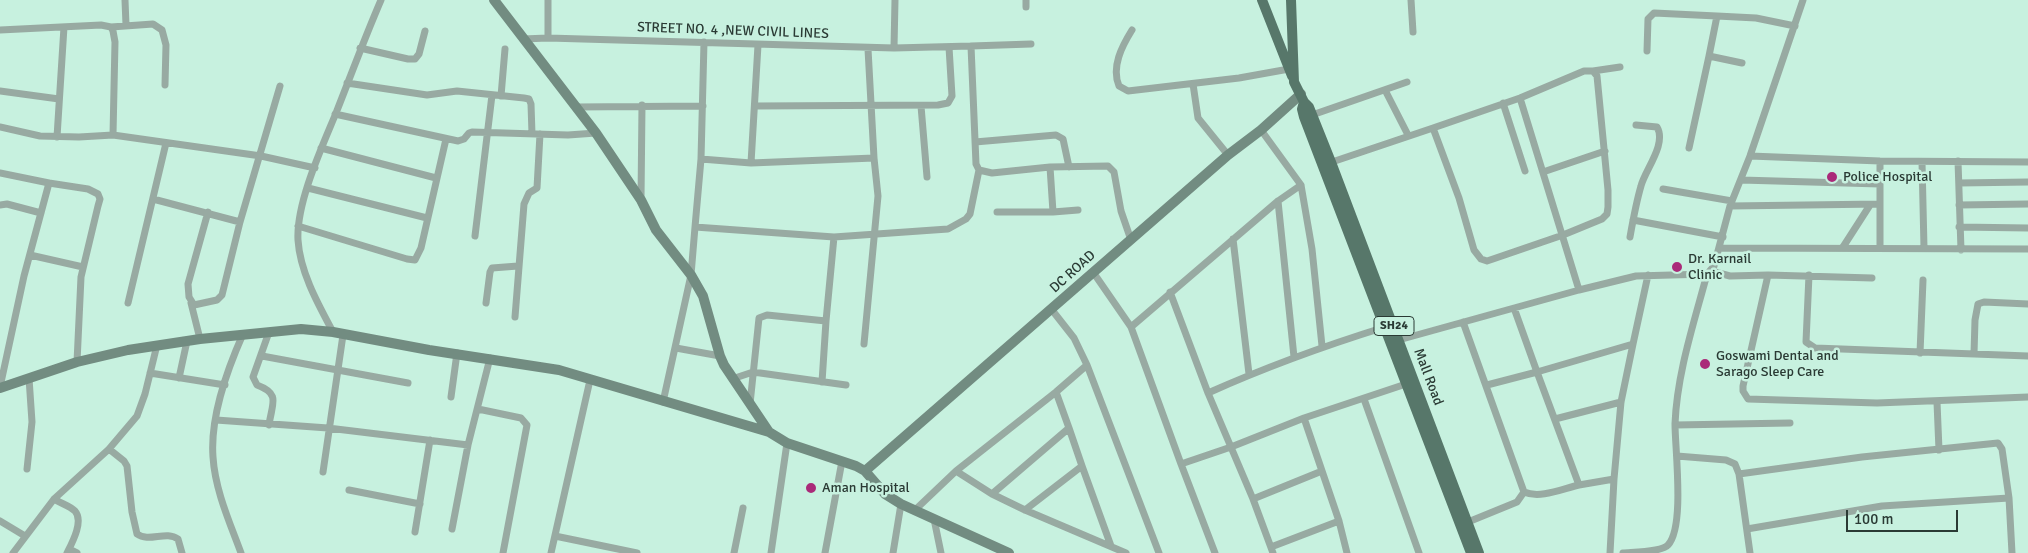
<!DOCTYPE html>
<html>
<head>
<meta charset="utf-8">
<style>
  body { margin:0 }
  #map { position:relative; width:2028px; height:553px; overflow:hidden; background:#c7f1df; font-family:Signika,sans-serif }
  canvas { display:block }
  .scale { position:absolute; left:1846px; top:510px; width:112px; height:22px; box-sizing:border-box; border:2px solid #2a3a34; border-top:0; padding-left:6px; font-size:15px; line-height:18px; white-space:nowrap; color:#2a3a34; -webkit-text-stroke:4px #c7f1df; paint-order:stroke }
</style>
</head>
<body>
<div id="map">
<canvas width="2028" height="553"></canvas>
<div class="scale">100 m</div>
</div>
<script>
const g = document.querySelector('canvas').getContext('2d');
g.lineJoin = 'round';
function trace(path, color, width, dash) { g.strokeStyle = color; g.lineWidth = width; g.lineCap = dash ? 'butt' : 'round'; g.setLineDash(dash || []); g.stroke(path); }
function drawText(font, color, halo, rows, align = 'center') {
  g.font = font + ' Signika,sans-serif'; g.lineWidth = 5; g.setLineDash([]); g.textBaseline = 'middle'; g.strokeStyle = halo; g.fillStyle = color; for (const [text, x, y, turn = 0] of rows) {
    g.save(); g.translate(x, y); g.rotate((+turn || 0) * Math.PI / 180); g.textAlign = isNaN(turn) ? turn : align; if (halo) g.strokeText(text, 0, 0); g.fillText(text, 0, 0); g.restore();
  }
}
const street = new Path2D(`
  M125 0 126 25
  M548 0V38
  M1026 0V7
  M1411 0 1413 32
  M111 27 153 24 162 30 166 45 165 85
  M0 30 101 25 111 27 113 31 115 42 113 135
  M1132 30C1122 46 1111 67 1119 86L1128 91 1239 78 1289 69
  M523 39 548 38 894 48 895 0
  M704 42 701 159 695 227 834 237 948 229 966 219 970 214 979 170
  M971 46 1031 44
  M360 48 408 59H415L419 54 425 31
  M894 48 971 46 976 164 979 170 992 173 1050 167 1108 166 1114 172 1121 211 1131 240
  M1647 51 1648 19 1654 13 1717 16
  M1742 63 1709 56 1717 16 1756 18 1795 26
  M1584 71H1593L1597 76 1608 190V207L1607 214 1602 219 1563 235 1493 259 1487 261 1481 259 1474 250 1459 198 1433 128 1520 98Z
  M1593 71 1620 67
  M347 83 427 95 457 91 524 98 529 99 531 104 532 134
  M1193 84 1198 118 1228 155
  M1385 90 1408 135
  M0 91 59 99
  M501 96 505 49
  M1520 98 1579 290
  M1503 103 1525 171
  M755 106 938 105 948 103 952 96 949 47
  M921 106 927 177
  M576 107 703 106
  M335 114 458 141 464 139 469 133 472 132 568 135 596 133
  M1312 115 1407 82
  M0 127 40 136 79 137 113 135 261 156 315 168
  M1261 130 1301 185 1312 249 1322 346
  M57 137 64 27
  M975 142 1056 135 1063 139 1069 167
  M321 148 436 178
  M1689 148 1709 56
  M1750 156 1880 161 2028 162
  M701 159 751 163 874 158
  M1880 161V248
  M1958 161 1961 250
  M1922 162 1924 248
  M751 163 758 45
  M1329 163 1433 128
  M1050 167 1053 212
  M1543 172 1605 151
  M0 173 49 183 88 189 98 194 100 199 98 206 81 277 77 362
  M1741 180 1880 184
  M1959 183 2028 182
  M308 188 427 218
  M1663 189 1732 201
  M153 199 240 222
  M641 200 642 105
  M1278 201 1294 357
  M0 205 7 204 41 213
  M1959 205 2028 204
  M1730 206 1880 204
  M208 212 188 284 189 297 194 305 217 300 222 295 240 222 280 86
  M997 212H1053L1078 210
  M1633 220 1723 237
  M298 226 407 259 415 260 421 248 446 139
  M1959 227 2028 228
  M475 236 492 95
  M1630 237C1633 220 1636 203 1641 186 1645 170 1667 144 1657 127L1636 125
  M1233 239 1249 374
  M1843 247 1870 205
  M1719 248 2028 249
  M30 255 83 267
  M1711 271 1730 276 1768 275 1743 386V391L1748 399 1877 403 2028 397
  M1093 272 1131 327 1181 464 1231 447 1304 418 1409 383
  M1768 275 1872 278
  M1809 275 1806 342 1815 348 2028 356
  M1170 292 1208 393 1253 499 1273 553
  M128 303 166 143
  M191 303 200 339
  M486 303 490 272 492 268 518 266
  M1514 308 1537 372 1633 344 1648 275
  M515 317 524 204 529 193 537 188 540 134
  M1463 322 1524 492C1540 499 1562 489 1579 485L1537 372 1487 385
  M1131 327 1278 201 1301 185
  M333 332C318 304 300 272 298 240 296 203 322 147 336 113 351 75 365 37 381 0
  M1395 341 1579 290 1636 276 1707 274 1714 266 1730 206 1750 156 1803 0
  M864 344 878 196 874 158 868 49
  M676 348 720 356
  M1920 353 1923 280
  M1974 354 1975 320 1978 304 1984 302 2028 304
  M262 356 408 383
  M1087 365 1159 553
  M150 373 225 385
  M179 378 187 341
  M732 379 753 372 846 385
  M822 382 826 321 834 237
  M0 387 24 276 49 183
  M1208 393C1266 367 1324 346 1385 327
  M451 397 457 353
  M1364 399 1419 553
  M663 402 691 275 695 227
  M1937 402 1939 450
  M750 404 759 318 767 315 826 321
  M478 409 521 418 527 425 503 553
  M1304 418 1339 521
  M1555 419 1621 402
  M216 420 328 428 468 445
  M269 425C272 403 281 394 257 385L253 377 269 332
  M1675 425 1790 423
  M109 449 124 461 127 466 132 512 137 534C149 543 166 530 178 539L182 553
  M1677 456 1726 460 1735 464 1739 474 1750 553
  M1181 464 1215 553
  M1082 466 1111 546
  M27 469 32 422 29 378
  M956 471 1056 392 1087 365 1074 338 1052 310
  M323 472 343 335
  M1739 474 1862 457 1998 443 2002 449 2009 498 2012 553
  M1579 485 1614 479 1621 402 1633 344
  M349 490 420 504
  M992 494 1069 428 1056 392
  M54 499C60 503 70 506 75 511 84 521 72 543 67 553
  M1253 499 1322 471
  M915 510 956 471 992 494 1025 510 1126 553
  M1025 510 1082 466 1069 428
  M934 519 941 553
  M0 521 25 536
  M1468 522 1517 502 1524 492
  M452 529 468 445 490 358
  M1747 529 1882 506 2009 498
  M415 532 430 440
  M555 536 637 553
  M1271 547 1339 521 1347 553
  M69 549 77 553
  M13 553 54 499 109 449 137 416 145 394 157 345
  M241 553C230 523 215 490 213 457 210 417 227 370 243 334
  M551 553 590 380
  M734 553 743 508
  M771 553 787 443
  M825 553 842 461
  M893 553 901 504
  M1610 553 1614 479
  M1623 553C1633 552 1662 552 1668 545 1685 527 1675 449 1675 424 1677 373 1694 323 1707 274`);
const secondary = new Path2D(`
  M494 0 596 133 641 200 656 230 691 275 703 296 720 356 724 365 769 432
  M0 388 77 362 128 350 200 339 301 329 333 332 429 350 559 370 769 432 787 443 856 466 865 471 885 494 901 504 1009 553
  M865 471 1228 155 1261 130 1301 94`);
const primary = new Path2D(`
  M1262 0 1292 76
  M1291 0 1294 82 1304 102 1309 107 1331 162 1479 553
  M1304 102 1302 109 1304 117 1471 553`);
const markers = [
  [1832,177,6,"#aa2a79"],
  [1677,267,6,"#aa2a79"],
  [1705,364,6,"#aa2a79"],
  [811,488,6,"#aa2a79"]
];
const shields = [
  [1394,326,40]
];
const shieldNames = [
  ["SH24",1394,326]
];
const streetNames = [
  ["STREET NO. 4 ,NEW CIVIL LINES",733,31,2],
  ["DC ROAD",1073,272,-42],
  ["Mall Road",1428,377,69]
];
const poiNames = [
  ["Police Hospital",1843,177],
  ["Dr. Karnail",1688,259],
  ["Clinic",1688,275],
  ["Goswami Dental and",1716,356],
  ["Sarago Sleep Care",1716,372],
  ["Aman Hospital",822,488]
];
trace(street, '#98aaa2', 7);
trace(secondary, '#728c81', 10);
trace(primary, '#57776a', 10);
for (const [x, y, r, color] of markers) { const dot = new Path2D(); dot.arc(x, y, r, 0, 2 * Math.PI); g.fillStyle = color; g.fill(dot); trace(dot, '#c7f1df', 2); }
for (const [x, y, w] of shields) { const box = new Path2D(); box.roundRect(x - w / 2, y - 9.5, w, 19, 4); g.fillStyle = '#c7f1df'; g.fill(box); trace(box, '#2a3a34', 1); }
drawText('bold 12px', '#2a3a34', null, shieldNames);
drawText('14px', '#2a3a34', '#c7f1df', streetNames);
drawText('14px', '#2a3a34', '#c7f1df', poiNames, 'left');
</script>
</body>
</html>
